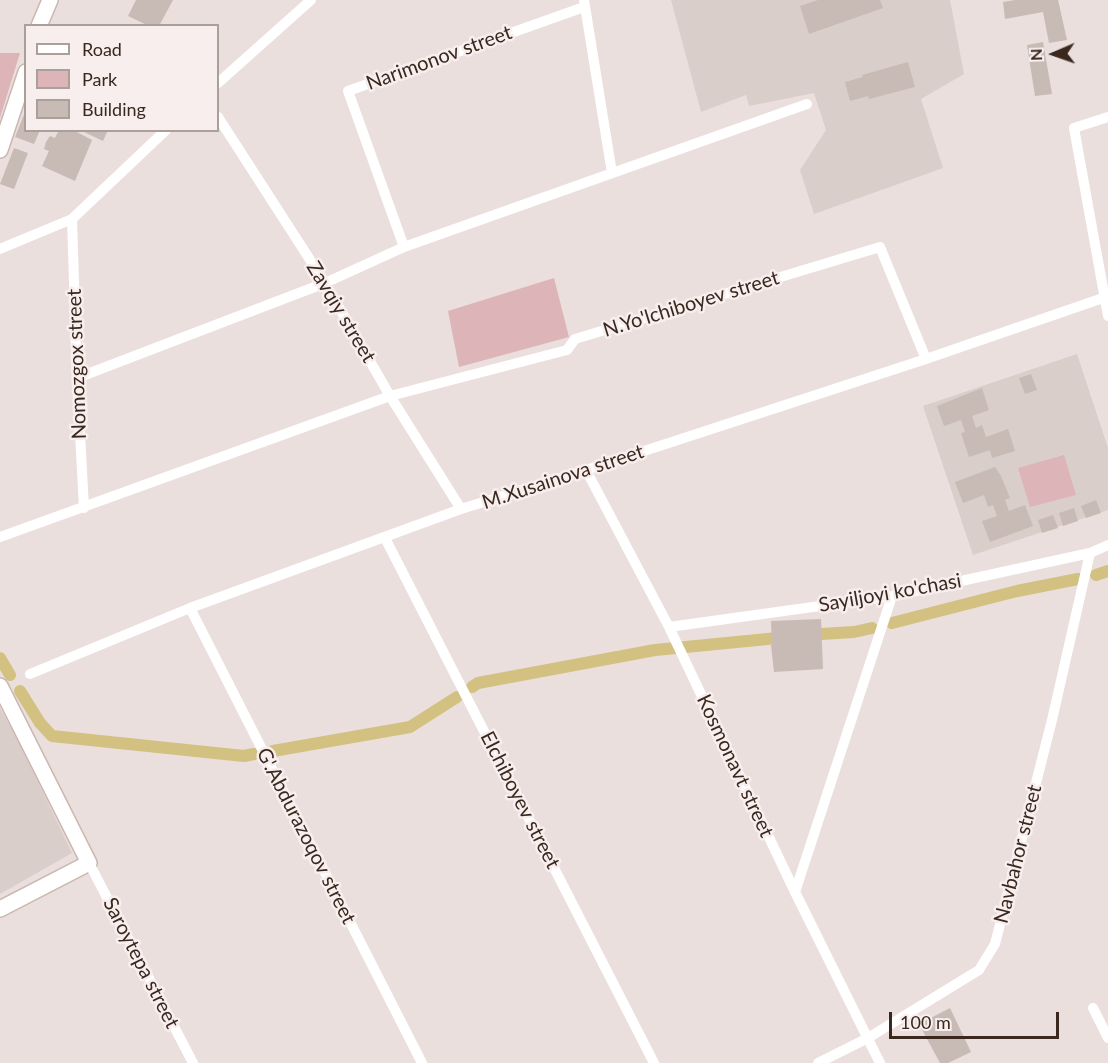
<!DOCTYPE html>
<html>
<head>
<meta charset="utf-8">
<style>
  body { margin:0 }
  #map { position:relative; width:1108px; height:1063px; overflow:hidden; background:#eadfdd; font-family:Lato,sans-serif }
  canvas { display:block }
  .legend { position:absolute; left:24px; top:24px; width:195px; height:108px; box-sizing:border-box; background:#f7eeed; border:2px solid #ab9f9a; margin:0; padding:8px 10px; list-style:none; font-size:18px; color:#3a281e }
  .legend li { display:flex; align-items:center; gap:12px; height:30px }
  .legend b { width:30px; border:2px solid #ab9f9a }
  .north { position:absolute; left:1024px; top:24px; width:60px; height:60px; -webkit-text-stroke:4px #f7eeed; paint-order:stroke; rotate:268deg; font-size:16px; font-weight:700; line-height:24px; text-align:center; color:#3a281e }
  .north::after { content:''; display:block; margin:auto; width:21px; height:27px; background:#3a281e; clip-path:polygon(50% 0,100% 100%,50% 72%,0 100%) }
  .scale { position:absolute; left:889px; top:1012px; width:170px; height:27px; box-sizing:border-box; border:3px solid #3a281e; border-top:0; padding-left:8px; font-size:18px; line-height:21px; white-space:nowrap; color:#3a281e; -webkit-text-stroke:4px #f7eeed; paint-order:stroke }
</style>
</head>
<body>
<div id="map">
<canvas width="1108" height="1063"></canvas>
<ul class="legend">
<li><b style="height:8px;background:#fff"></b>Road</li>
<li><b style="height:16px;background:#ddb4b8"></b>Park</li>
<li><b style="height:16px;background:#c8bab5"></b>Building</li>
</ul>
<div class="north">N</div>
<div class="scale">100 m</div>
</div>
<script>
const g = document.querySelector('canvas').getContext('2d');
g.lineJoin = 'round';
function fill(path, color) { g.fillStyle = color; g.fill(path, 'evenodd'); }
function trace(path, color, width, dash) { g.strokeStyle = color; g.lineWidth = width; g.lineCap = dash ? 'butt' : 'round'; g.setLineDash(dash || []); g.stroke(path); }
function drawText(font, color, halo, rows, align = 'center') {
  g.font = font + ' Lato,sans-serif'; g.lineWidth = 5; g.setLineDash([]); g.textBaseline = 'middle'; g.strokeStyle = halo; g.fillStyle = color; for (const [text, x, y, turn = 0] of rows) {
    g.save(); g.translate(x, y); g.rotate((+turn || 0) * Math.PI / 180); g.textAlign = isNaN(turn) ? turn : align; if (halo) g.strokeText(text, 0, 0); g.fillText(text, 0, 0); g.restore();
  }
}
const built = new Path2D(`
  M671 0H950L964 74 921 99 943 168 814 214 800 170 826 130 814 93 749 106 746 95 701 112Z
  M1077 354 1108 448V510L973 555 923 406Z
  M0 708 18 740 72 853 0 894Z`);
const green = new Path2D(`
  M0 53H20L0 118Z
  M554 278 569 337 459 367 448 311Z
  M1064 455 1076 495 1030 507 1018 468Z`);
const canal = new Path2D(`
  M1096 575 1108 571
  M892 623 1017 591 1078 579
  M805 635 854 632 872 628
  M0 658 10 675
  M472 687 478 683 655 650 788 637
  M20 691 40 723 52 736 244 756 254 754
  M273 751 410 727 457 697`);
const building = new Path2D(`
  M136 0H173L159 26H149L128 16Z
  M818 0H880L883 8 809 34 800 6Z
  M1015 0H1058L1067 40 1049 43 1043 12 1005 19 1003 2Z
  M1043 42 1052 94 1035 96 1027 45Z
  M908 62 915 87 869 99 868 96 850 101 845 82 863 77 862 75Z
  M25 112 26 130H40L34 144 15 137Z
  M59 130H73L92 140 75 181 42 166 49 151 44 149 46 142 50 136 55 138Z
  M80 130H108L103 141Z
  M14 148 28 153 14 189 0 184Z
  M1031 374 1037 390 1025 394 1019 378Z
  M982 388 989 410 972 416 976 428 982 425 986 437 1008 429 1015 451 992 458 990 450 969 457 961 433 965 432 961 420 944 426 937 406Z
  M995 467 1001 476 1010 498 1005 500 1009 511 1025 505 1033 526 990 542 982 521 997 516 993 505 988 507 984 495 963 503 955 482Z
  M1096 500 1101 513 1086 518 1081 506Z
  M1074 508 1078 521 1063 526 1059 513Z
  M1053 515 1058 528 1042 533 1038 520Z
  M821 619 823 669 774 672 771 645H772L771 621Z
  M950 1008 971 1052 948 1063H940L919 1024Z`);
const street = new Path2D(`
  M584 0 612 173
  M218 83 311 0
  M218 117 325 283 390 396 461 509
  M1108 117 1074 128 1108 316
  M72 219 77 378 84 508
  M404 247 348 91 584 7
  M0 249 72 219 166 130
  M77 378 325 283 404 247 807 104
  M586 470 669 627 795 892 880 1063
  M0 537 390 396 567 350 575 339 880 247 926 359
  M385 538 654 1063
  M190 608 422 1063
  M669 627 892 596 1090 553 1108 545
  M30 674 190 608 461 509 586 470 926 359 1103 298
  M89 863 193 1063
  M795 892 892 596
  M1093 1008 1108 1038
  M818 1063 868 1038 979 970 995 944 1052 720 1090 553`);
const secondary = new Path2D(`
  M39 26 50 0
  M0 150 26 72
  M0 686 89 863 0 909`);
const streetNames = [
  ["Narimonov street",439,58,-20],
  ["N.Yo'lchiboyev street",691,304,-17],
  ["Zavqiy street",341,312,59],
  ["Nomozgoх street",77,364,-92],
  ["M.Xusainova street",563,477,-18],
  ["Sayiljoyi ko'chasi",890,593,-10],
  ["Kosmonavt street",735,766,65],
  ["Elchiboyev street",520,800,63],
  ["G'.Abdurazoqov street",306,836,63],
  ["Navbahor street",1018,854,-76],
  ["Saroytepa street",141,963,63]
];
fill(built, '#dacecb');
fill(green, '#ddb4b8');
trace(canal, '#d3c181', 12);
fill(building, '#c8bab5');
trace(secondary, '#cab7b0', 18);
trace(street, '#fff', 10);
trace(secondary, '#fff', 15);
drawText('20px', '#3a281e', '#f7eeed', streetNames);
</script>
</body>
</html>
